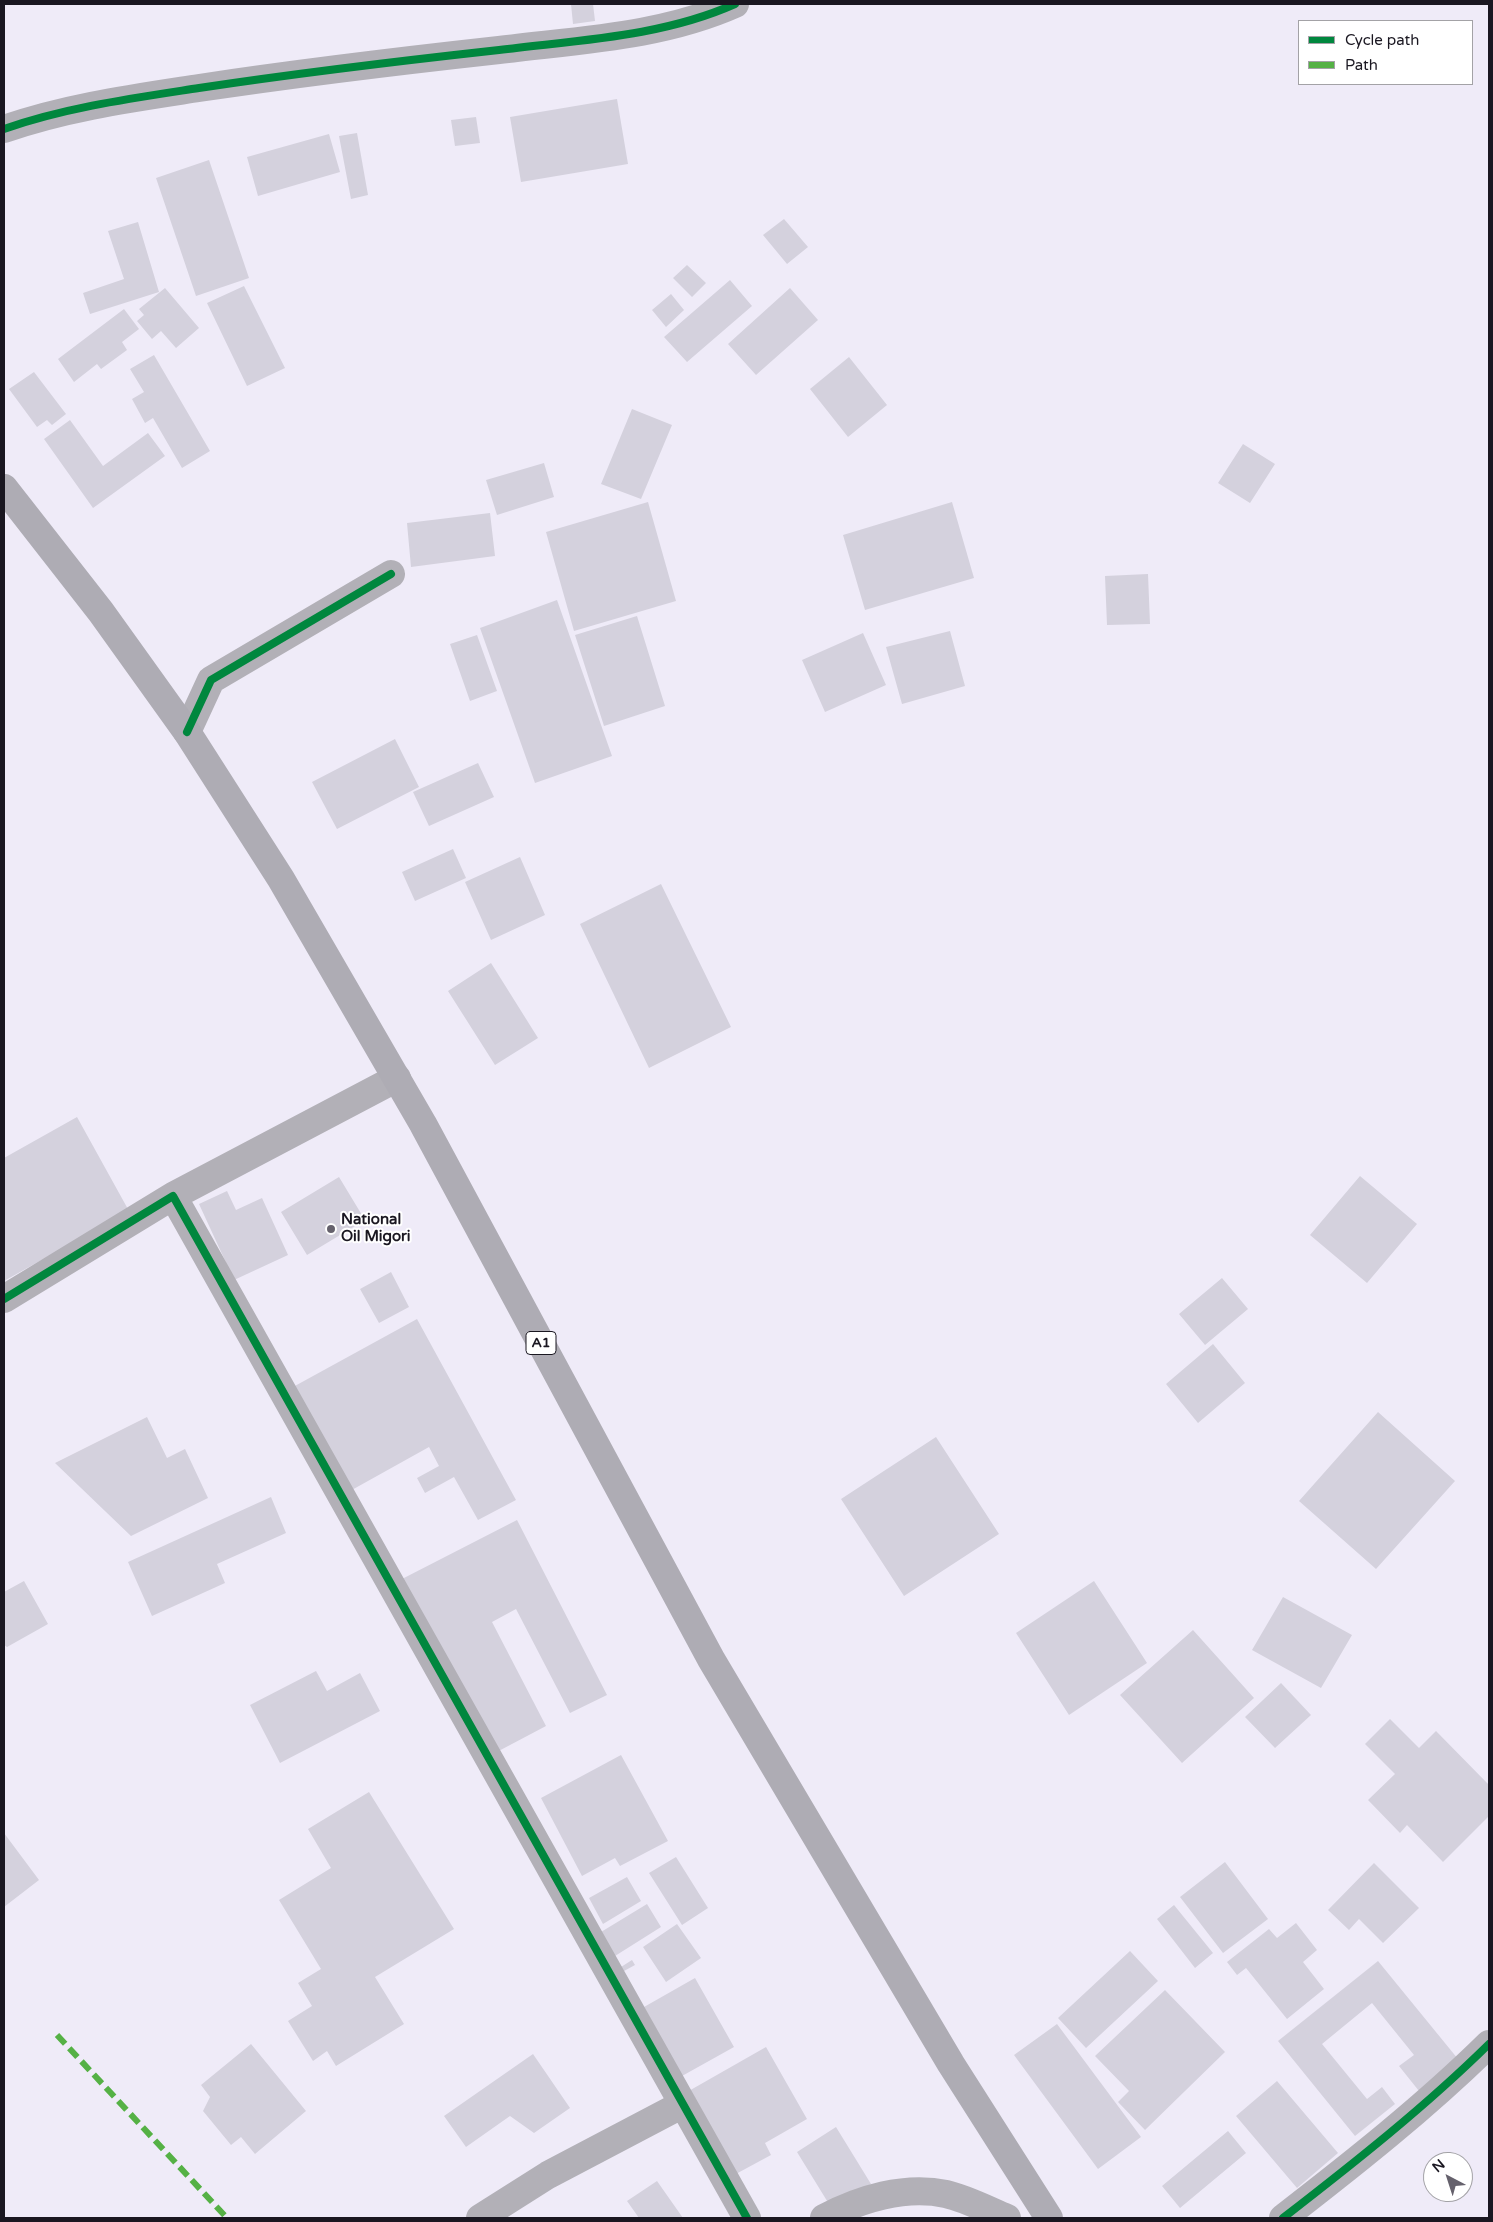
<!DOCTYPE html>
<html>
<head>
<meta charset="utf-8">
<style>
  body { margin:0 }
  #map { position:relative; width:1493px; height:2222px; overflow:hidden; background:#efebf8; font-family:"Varela Round",sans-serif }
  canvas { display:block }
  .frame { position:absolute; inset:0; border:5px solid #1a1721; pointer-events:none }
  .legend { position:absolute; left:1298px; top:20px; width:175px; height:65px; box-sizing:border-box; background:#fff; border:1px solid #a3a2a6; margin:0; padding:6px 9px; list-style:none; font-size:15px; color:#1a1721 }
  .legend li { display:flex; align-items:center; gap:10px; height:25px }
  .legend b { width:25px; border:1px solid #a3a2a6 }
  .north { position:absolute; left:1423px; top:2152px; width:50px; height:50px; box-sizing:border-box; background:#fff; border:1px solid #a3a2a6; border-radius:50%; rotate:320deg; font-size:14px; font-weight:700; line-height:20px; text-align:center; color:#1a1721 }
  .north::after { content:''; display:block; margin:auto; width:18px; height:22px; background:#65616c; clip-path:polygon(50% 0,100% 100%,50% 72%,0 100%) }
</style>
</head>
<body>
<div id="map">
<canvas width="1493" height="2222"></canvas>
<div class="frame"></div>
<ul class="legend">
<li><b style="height:6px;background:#00873e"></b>Cycle path</li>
<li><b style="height:6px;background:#55b145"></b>Path</li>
</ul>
<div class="north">N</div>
</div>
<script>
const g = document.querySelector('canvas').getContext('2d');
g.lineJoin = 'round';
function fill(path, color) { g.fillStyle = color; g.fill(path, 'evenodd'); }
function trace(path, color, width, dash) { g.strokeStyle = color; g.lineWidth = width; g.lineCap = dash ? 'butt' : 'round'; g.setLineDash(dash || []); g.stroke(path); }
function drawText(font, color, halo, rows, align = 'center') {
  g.font = font + ' "Varela Round",sans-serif'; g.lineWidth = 4; g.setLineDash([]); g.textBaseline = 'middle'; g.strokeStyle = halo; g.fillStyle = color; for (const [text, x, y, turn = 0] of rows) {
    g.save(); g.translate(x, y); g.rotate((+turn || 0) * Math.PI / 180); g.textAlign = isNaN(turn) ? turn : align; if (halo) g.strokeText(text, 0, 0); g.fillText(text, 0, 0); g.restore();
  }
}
const building = new Path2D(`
  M571 4H593L595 21 573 24Z
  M617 99 628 164 521 182 510 117Z
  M476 117 480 143 455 146 451 120Z
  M357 133 368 195 351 199 339 136Z
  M329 134 340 172 258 196 247 157Z
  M209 160 249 278 196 296 156 178Z
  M784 219 808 247 787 264 763 235Z
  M138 222 159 292 90 314 83 293 124 279 108 231Z
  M687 265 706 283 692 297 673 278Z
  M730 280 752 306 687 362 664 337Z
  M244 286 285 368 247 386 207 303Z
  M165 288 199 328 176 348 161 331 152 339 137 321 144 315 139 309Z
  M790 288 818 320 756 375 728 344Z
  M671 294 684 310 666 327 652 310Z
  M124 309 139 329 122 342 127 350 101 369 97 364 74 382 58 359Z
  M154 355 210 451 182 468 153 418 145 423 132 399 144 392 130 369Z
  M849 357 887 405 848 437 810 389Z
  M34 372 66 414 52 425 47 420 37 427 9 389Z
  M632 409 672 425 641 499 601 484Z
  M70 420 103 466 148 433 165 456 93 508 44 439Z
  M1243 444 1275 464 1250 503 1218 483Z
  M544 463 554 497 497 515 486 480Z
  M648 502 676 601 574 631 546 532Z
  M952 502 974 578 865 610 843 535Z
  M490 513 495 556 411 567 407 523Z
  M1148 574 1150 624 1107 625 1105 576Z
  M557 600 612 756 535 783 480 628Z
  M637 616 665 706 604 726 575 635Z
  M950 631 965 686 902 704 886 647Z
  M863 633 886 685 825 712 802 660Z
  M477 635 497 691 470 701 450 644Z
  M395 739 419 787 337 829 312 782Z
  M478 763 494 797 429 826 413 792Z
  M453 849 466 878 415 901 402 872Z
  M520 857 545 915 491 940 465 882Z
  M661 884 731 1027 649 1068 580 924Z
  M491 963 538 1038 495 1065 448 991Z
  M77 1117 129 1211 4 1281V1158Z
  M1360 1176 1417 1224 1367 1283 1310 1235Z
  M339 1177 365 1220 307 1255 281 1212Z
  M227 1191 236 1210 262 1198 288 1255 234 1280 199 1204Z
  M391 1272 409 1307 379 1323 360 1289Z
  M1222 1278 1248 1309 1205 1345 1179 1314Z
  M417 1319 516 1500 478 1520 454 1477 425 1493 417 1478 439 1466 429 1447 350 1491 293 1387Z
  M1213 1344 1245 1383 1198 1423 1166 1384Z
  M1378 1412 1455 1481 1376 1569 1299 1501Z
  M147 1417 167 1458 185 1449 208 1498 131 1536 55 1463Z
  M936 1437 999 1534 904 1596 841 1499Z
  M271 1497 286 1533 217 1564 225 1583 152 1616 128 1562Z
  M517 1520 607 1695 570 1713 516 1609 492 1622 546 1726 493 1754 402 1579Z
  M24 1581 48 1624 7 1647 4 1645V1592Z
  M1094 1581 1147 1663 1069 1715 1016 1633Z
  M1283 1597 1352 1635 1321 1688 1252 1650Z
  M1193 1630 1254 1698 1182 1763 1120 1695Z
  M316 1671 327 1691 360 1673 380 1711 280 1763 250 1705Z
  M1281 1683 1311 1715 1275 1748 1245 1717Z
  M1390 1719 1419 1748 1436 1731 1489 1785V1816L1443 1862 1407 1825 1400 1833 1368 1800 1395 1774 1365 1744Z
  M621 1755 668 1841 620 1866 615 1858 582 1876 541 1798Z
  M369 1792 454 1929 375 1977 404 2024 336 2066 327 2051 313 2061 288 2021 312 2006 298 1983 321 1969 279 1900 331 1868 308 1829Z
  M4 1833 39 1880 4 1907Z
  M676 1857 708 1908 682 1925 649 1873Z
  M1225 1862 1268 1919 1223 1953 1180 1897Z
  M1374 1863 1419 1908 1383 1943 1359 1919 1349 1930 1328 1910Z
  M627 1877 641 1901 603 1924 589 1898Z
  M647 1904 661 1927 615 1956 601 1932Z
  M1174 1905 1213 1953 1195 1968 1157 1919Z
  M1296 1923 1317 1950 1303 1962 1324 1989 1287 2019 1246 1968 1237 1975 1227 1962 1269 1929 1277 1938Z
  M677 1924 701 1958 666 1982 643 1947Z
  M1130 1951 1158 1981 1086 2048 1058 2018Z
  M632 1960 635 1965 624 1971 621 1967Z
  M1378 1961 1458 2059 1419 2091 1399 2066 1414 2055 1372 2003 1322 2044 1367 2099 1382 2087 1395 2104 1355 2136 1278 2041Z
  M695 1978 734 2047 682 2076 644 2007Z
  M1165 1990 1225 2052 1145 2130 1118 2102 1129 2091 1095 2056Z
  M1057 2024 1141 2137 1098 2169 1014 2055Z
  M251 2044 306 2111 255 2154 241 2137 231 2145 203 2111 210 2097 201 2085Z
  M766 2047 807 2119 765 2143 771 2155 734 2175 687 2092Z
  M533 2054 570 2108 534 2133 510 2116 466 2147 444 2116Z
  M1277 2081 1338 2153 1297 2188 1236 2116Z
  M836 2127 871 2184 832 2209 797 2152Z
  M1228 2131 1246 2153 1180 2208 1162 2186Z
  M657 2181 683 2218H639L627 2201Z`);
const minor = new Path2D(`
  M4 129C67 107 134 98 199 88 299 73 399 61 499 50 578 40 661 37 735 4
  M187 732 211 680 391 574
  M173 1196 397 1078
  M4 1299 173 1196 747 2218
  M480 2218 548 2175 683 2104
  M824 2218C860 2199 905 2185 946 2194 967 2199 988 2210 1007 2218
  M1283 2218C1354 2163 1425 2107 1489 2044`);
const trunk = new Path2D(`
  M4 488 101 612 187 732 281 879 423 1124 711 1659 951 2064 1049 2218`);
const quiet = new Path2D(`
  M57 2035 227 2218`);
const cycleway = new Path2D(`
  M4 129C67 107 134 98 199 88 299 73 399 61 499 50 578 40 661 37 735 4
  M187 732 211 680 391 574
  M4 1299 173 1196 747 2218
  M1283 2218C1354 2163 1425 2107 1489 2044`);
const markers = [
  [331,1229,5,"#65616c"]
];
const shields = [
  [541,1343,30]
];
const shieldNames = [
  ["A1",541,1343]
];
const poiNames = [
  ["National",341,1220],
  ["Oil Migori",341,1237]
];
fill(building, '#d4d1dd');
trace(minor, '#b2b0b7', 28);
trace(trunk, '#aeacb4', 28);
trace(quiet, '#55b145', 6, [12, 6]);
trace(cycleway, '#00873e', 8);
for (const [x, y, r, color] of markers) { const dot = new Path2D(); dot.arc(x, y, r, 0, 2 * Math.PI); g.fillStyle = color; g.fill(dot); trace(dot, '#fff', 2); }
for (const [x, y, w] of shields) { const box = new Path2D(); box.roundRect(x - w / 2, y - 11.5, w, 23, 4); g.fillStyle = '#fff'; g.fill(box); trace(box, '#1a1721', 1); }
drawText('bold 14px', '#1a1721', null, shieldNames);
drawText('bold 15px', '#1a1721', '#fff', poiNames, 'left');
</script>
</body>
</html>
